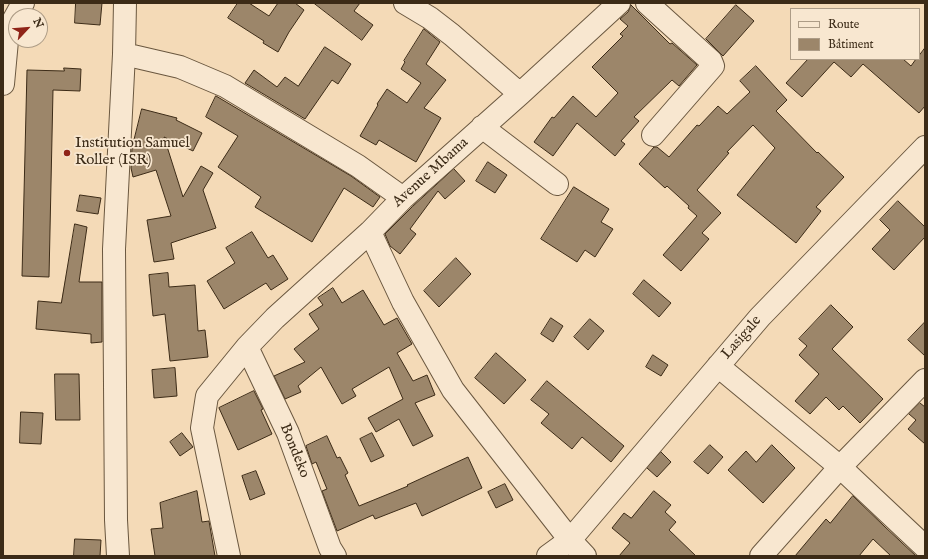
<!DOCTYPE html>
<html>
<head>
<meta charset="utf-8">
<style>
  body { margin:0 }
  #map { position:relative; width:928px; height:559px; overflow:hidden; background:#f4dab7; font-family:"IM FELL English",serif }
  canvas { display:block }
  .frame { position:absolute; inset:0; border:4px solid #3c2b17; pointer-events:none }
  .legend { position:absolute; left:790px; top:8px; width:130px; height:52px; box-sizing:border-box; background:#f8e7d0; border:1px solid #ad9c86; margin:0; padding:5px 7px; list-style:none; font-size:12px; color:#3c2b17 }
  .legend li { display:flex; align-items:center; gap:8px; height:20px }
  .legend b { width:20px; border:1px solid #ad9c86 }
  .north { position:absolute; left:8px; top:8px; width:40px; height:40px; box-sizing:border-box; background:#f8e7d0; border:1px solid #ad9c86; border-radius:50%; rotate:64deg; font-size:11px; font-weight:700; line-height:16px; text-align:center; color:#3c2b17 }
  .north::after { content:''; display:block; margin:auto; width:14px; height:18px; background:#8f2418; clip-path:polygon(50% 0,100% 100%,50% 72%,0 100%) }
</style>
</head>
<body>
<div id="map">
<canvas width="928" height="559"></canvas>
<div class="frame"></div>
<ul class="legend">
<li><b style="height:5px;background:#f8e7d0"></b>Route</li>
<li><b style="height:11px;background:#9c866a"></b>Bâtiment</li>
</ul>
<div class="north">N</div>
</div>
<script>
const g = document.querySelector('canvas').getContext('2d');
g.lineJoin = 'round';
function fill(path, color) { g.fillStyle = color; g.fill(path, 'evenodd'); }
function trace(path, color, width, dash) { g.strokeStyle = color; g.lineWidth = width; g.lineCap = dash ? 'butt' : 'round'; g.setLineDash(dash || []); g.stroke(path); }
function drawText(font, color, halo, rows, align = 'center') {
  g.font = font + ' "IM FELL English",serif'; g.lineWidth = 3.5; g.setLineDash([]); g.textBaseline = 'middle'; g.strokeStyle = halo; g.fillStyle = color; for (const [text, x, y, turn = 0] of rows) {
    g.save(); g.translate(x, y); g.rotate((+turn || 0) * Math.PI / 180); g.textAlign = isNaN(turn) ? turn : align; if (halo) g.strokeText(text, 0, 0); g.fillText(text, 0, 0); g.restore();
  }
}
const building = new Path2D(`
  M76 3H102L100 25 75 23Z
  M238 3H249L269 16 278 3H295L304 10 289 32 278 52 263 43 264 41 228 18Z
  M314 3H360L354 11 373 25 362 40Z
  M631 5 670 44 672 43 697 65 679 86 672 80 634 117 639 121 621 141 625 144 615 156 577 123 553 156 534 142 552 117 554 118 573 96 596 117 618 93 592 67 623 36 620 34 628 26 620 19 628 12Z
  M736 5 754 21 723 56 706 39Z
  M424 29 440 42 426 64 446 80 424 108 441 118 416 162 379 140 376 145 360 136 378 105 377 104 387 89 407 103 421 83 401 69 405 62 404 61Z
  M325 47 351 64 338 84 332 80 305 119 245 83 254 70 277 87 285 77 298 86Z
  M925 48V106L919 113 863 64 851 77 834 62 802 97 786 83 808 59H903L911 66 916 59H919V56Z
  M756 66 787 100 776 111 817 153 818 152 844 177 816 207 821 211 796 243 737 195 775 148 753 125 727 152 729 153 697 190 721 213 702 233 709 239 681 271 663 255 697 216 688 208 689 206 667 186 665 188 639 164 654 147H657L669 157 697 125 699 126 718 106 727 114 750 92 740 81Z
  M64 68 81 69 80 91 53 90 49 277 22 276 27 70 64 71Z
  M216 96 351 176 380 197 373 207 344 188 312 242 255 207 261 197 218 167 238 136 206 117Z
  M142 109 177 118 176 120 202 133 193 151 164 137 183 197 201 166 213 173 203 190 216 228 171 243 174 259 154 262 147 220 171 216 156 170 133 177 131 168 132 148Z
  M488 162 507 175 495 193 476 181Z
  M454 169 465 181 445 199 438 191 410 229 416 234 400 254 390 246 385 234 412 207Z
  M574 187 609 209 601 222 613 229 595 257 585 250 577 262 541 239Z
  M80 195 101 198 98 214 77 211Z
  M898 201 925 227V237L894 270 872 249 890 230 880 220Z
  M75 224 87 227 79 282H102V342L91 343V334L36 329 38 301 61 303Z
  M252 232 268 258 273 255 288 279 271 290 266 283 224 309 207 281 235 263 226 248Z
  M456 258 471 274 439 307 424 291Z
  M168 273 169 287 195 285 198 331 205 330 208 357 170 361 165 314 153 316 149 275Z
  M644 280 671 303 659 317 633 294Z
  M333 288 342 303 363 290 384 325 397 318 412 344 397 353 413 381 427 375 435 395 415 403 433 436 413 446 399 419 376 432 368 418 403 399 389 367 352 389 356 396 342 404 321 367 298 386 301 392 285 399 274 376 305 362 294 349 319 329 309 314 323 305 318 298Z
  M831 305 853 327 832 349 883 399 860 423 843 406 839 410 826 397 810 414 795 401 819 374 799 355 807 346 799 339Z
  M551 318 563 326 553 342 541 334Z
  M590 319 604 331 588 350 574 337Z
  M925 322V356L908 340Z
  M496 353 526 380 504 404 475 378Z
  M653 355 668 365 661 376 646 367Z
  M175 368 177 396 154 398 152 370Z
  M55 374H79L80 420H56Z
  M547 381 624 446 611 462 582 437 572 449 541 423 549 414 531 400Z
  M254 391 263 409 261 410 272 434 238 450 219 408Z
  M920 403 925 407V444L908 429 916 420 909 414Z
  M21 412 43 413 41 444 20 443Z
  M182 433 193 447 180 456 170 442Z
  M372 433 384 456 371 462 360 439Z
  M327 436 337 458 340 457 348 473 345 475 359 506 408 486 407 485 468 457 482 488 422 516 416 503 375 519 373 515 337 531 322 491 327 489 316 462 312 464 306 446Z
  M710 445 723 457 708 474 694 462Z
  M772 445 795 468 763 503 728 470 746 451 756 462Z
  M661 452 671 462 657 477 647 468Z
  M256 471 265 494 250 500 242 476Z
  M505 484 513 500 496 508 488 492Z
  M197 491 202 522 209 521 215 556H155L151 529 163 528 160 503Z
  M654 491 671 505 665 512 676 522 669 530 696 556H619L630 543 612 528 624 513 631 518Z
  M853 496 884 526 916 556H891L873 539 859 556H795L826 519 830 523Z
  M75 539 101 540 100 556H74Z`);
const street = new Path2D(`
  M405 3 430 18 452 35 520 94
  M647 3 711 61 713 66 653 135
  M124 54 180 67 225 86 358 166 403 198
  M3 84 8 30 23 3
  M482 127 557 184
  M370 232 403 302 453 390 570 540 585 556
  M247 347 288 433 330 548 335 556
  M718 366 840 467 925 547
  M118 556 116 520 114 249 124 54 125 3
  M229 556 202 428 207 396 247 347 275 318 370 232 403 198 520 94 619 3
  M548 556 570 540 760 317 925 147
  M761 556 840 467 925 380`);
const markers = [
  [67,153,4,"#8f2418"]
];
const poiNames = [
  ["Institution Samuel",75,144],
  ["Roller (ISR)",75,161]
];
const streetNames = [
  ["Avenue Mbama",431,173,-42],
  ["Lasigale",742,338,-49],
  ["Bondeko",294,451,68]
];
fill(building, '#9c866a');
trace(building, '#3c2b17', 1);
trace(street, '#6a573f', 24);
trace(street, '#f8e7d0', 22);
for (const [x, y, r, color] of markers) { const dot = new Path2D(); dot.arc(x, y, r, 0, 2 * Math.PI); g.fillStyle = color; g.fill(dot); trace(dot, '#f8e7d0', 1.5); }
drawText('15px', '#3c2b17', '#f8e7d0', poiNames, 'left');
drawText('15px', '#3c2b17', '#f8e7d0', streetNames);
</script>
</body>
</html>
